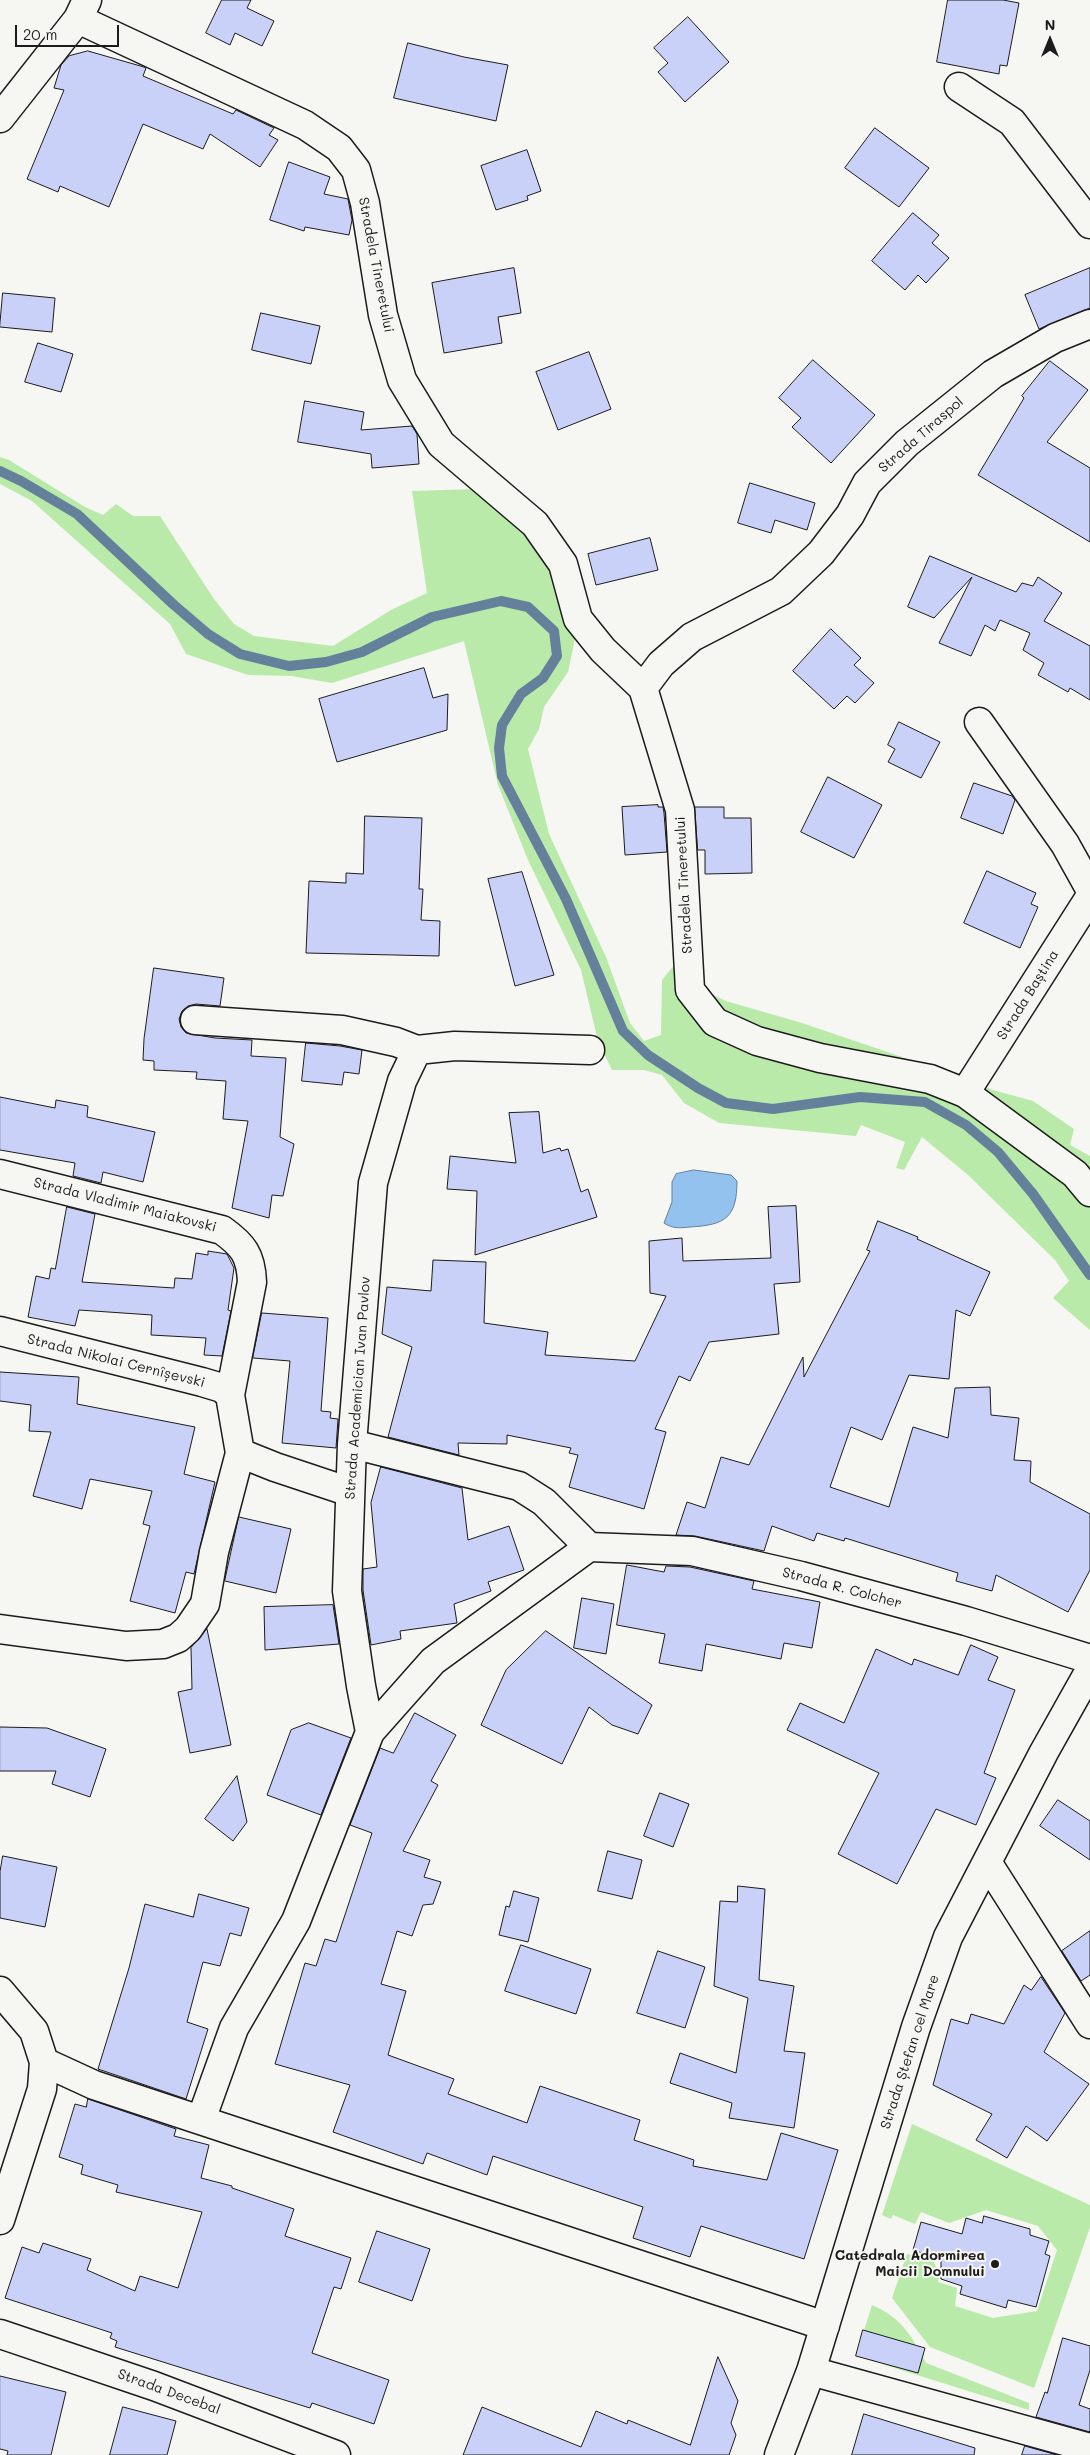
<!DOCTYPE html>
<html>
<head>
<meta charset="utf-8">
<style>
  body { margin:0 }
  #map { position:relative; width:1090px; height:2455px; overflow:hidden; background:#f6f6f2; font-family:Mali,sans-serif }
  canvas { display:block }
  .north { position:absolute; left:1025px; top:15px; width:50px; height:50px; -webkit-text-stroke:4px #f6f6f2; paint-order:stroke; rotate:0deg; font-size:14px; font-weight:700; line-height:20px; text-align:center; color:#1c1c1c }
  .north::after { content:''; display:block; margin:auto; width:18px; height:22px; background:#1c1c1c; clip-path:polygon(50% 0,100% 100%,50% 72%,0 100%) }
  .scale { position:absolute; left:15px; top:25px; width:104px; height:22px; box-sizing:border-box; border:2px solid #1c1c1c; border-top:0; padding-left:6px; font-size:15px; line-height:18px; white-space:nowrap; color:#1c1c1c; -webkit-text-stroke:4px #f6f6f2; paint-order:stroke }
</style>
</head>
<body>
<div id="map">
<canvas width="1090" height="2455"></canvas>
<div class="north">N</div>
<div class="scale">20 m</div>
</div>
<script>
const g = document.querySelector('canvas').getContext('2d');
g.lineJoin = 'round';
function fill(path, color) { g.fillStyle = color; g.fill(path, 'evenodd'); }
function trace(path, color, width, dash) { g.strokeStyle = color; g.lineWidth = width; g.lineCap = dash ? 'butt' : 'round'; g.setLineDash(dash || []); g.stroke(path); }
function drawText(font, color, halo, rows, align = 'center') {
  g.font = font + ' Mali,sans-serif'; g.lineWidth = 4; g.setLineDash([]); g.textBaseline = 'middle'; g.strokeStyle = halo; g.fillStyle = color; for (const [text, x, y, turn = 0] of rows) {
    g.save(); g.translate(x, y); g.rotate((+turn || 0) * Math.PI / 180); g.textAlign = isNaN(turn) ? turn : align; if (halo) g.strokeText(text, 0, 0); g.fillText(text, 0, 0); g.restore();
  }
}
const green = new Path2D(`
  M0 457 9 460 85 507 103 515 116 504 133 516H160L214 599 234 624 254 636 333 646 391 610 427 593 412 491 477 489 530 531 553 566 575 639 568 672 544 707 539 729 528 749 549 834 606 957 630 1023 644 1041 661 1035 662 980 675 964 704 962 705 991 726 1001 802 1023 961 1077 993 1090 1033 1101 1074 1129 1070 1145 1090 1156V1330L1053 1298 1069 1281 1055 1260 968 1175 922 1137 904 1170 896 1168 905 1142 861 1125 856 1136 719 1123 684 1103 662 1075 644 1070H612L598 1041 581 970 528 860 498 785 464 641 332 683 291 676 248 675 186 654 170 624 32 501 0 484Z
  M912 2124 1090 2205V2227L1034 2388 930 2347 892 2298 907 2254 933 2261 940 2274 938 2282 957 2288 955 2306 993 2318 1037 2311 1057 2250 1038 2226 986 2210 949 2223 921 2212 915 2224 893 2215 891 2219 882 2215Z
  M872 2305C902 2318 911 2335 926 2363L1029 2403V2410L856 2356Z`);
const water = new Path2D(`
  M694 1170 731 1175 737 1181C737 1218 725 1225 690 1227 680 1228 673 1229 664 1223L672 1202V1182L676 1174Z`);
const stream = new Path2D(`
  M0 471 21 481 77 514 174 605 208 634 240 654 289 666 326 662 362 652 432 617 501 601 528 607 554 631 557 656 543 678 521 694 502 725 499 748 502 776 566 899 623 1031 648 1055 698 1088 726 1103 773 1109 860 1097 925 1102 966 1125 998 1152 1033 1194 1090 1275`);
const building = new Path2D(`
  M222 0H251L247 8 274 21 262 46 235 33 230 45 206 33Z
  M948 0H1003L1019 3 1007 66 1000 65 999 74 937 62Z
  M688 17 729 62 685 102 658 72 668 63 654 48Z
  M408 43 464 57 508 65 496 121 394 98Z
  M88 51 144 67 146 68 143 76 233 114 236 110 274 128 269 135 278 140 260 167 210 134 203 149 143 124 109 207 60 186 58 192 27 179 64 90 54 88 61 65 69 56Z
  M875 128 929 168 899 207 845 168Z
  M527 150 541 191 527 196 528 200 496 210 481 166Z
  M289 162 330 177 324 194 348 199 352 220 349 235 305 227 304 231 270 220Z
  M913 213 939 235 932 243 949 258 926 283 918 275 905 290 872 261Z
  M514 268 521 313 498 317 502 343 444 353 432 283Z
  M1090 268V308L1039 329 1025 295Z
  M3 293 55 298 52 332 0 327Z
  M261 313 320 326 311 364 252 350Z
  M38 343 73 354 61 392 25 382Z
  M589 352 611 409 558 430 536 372Z
  M813 360 875 415 831 463 792 427 801 418 779 398Z
  M1050 361 1088 390 1047 442 1090 468V542L978 475 1024 398 1022 396Z
  M305 401 364 412 361 430 412 426 417 434 419 464 372 468 371 454 298 442Z
  M750 483 815 503 807 530 775 520 771 533 738 523Z
  M650 538 658 570 596 585 588 554Z
  M930 556 1016 592 1022 583 1033 586 1038 577 1062 593 1044 621 1090 646V700L1070 688 1068 692 1038 675 1044 663 1023 650 1030 633 1000 620 995 631 985 625 971 656 939 643 972 577 934 618 908 607Z
  M831 629 861 658 854 665 874 683 855 703 847 696 834 709 793 671Z
  M424 668 433 698 448 694 447 730 337 762 319 699Z
  M899 722 940 742 921 778 888 762 895 749 888 745Z
  M828 777 882 805 854 858 801 832Z
  M974 783 1012 796 1015 800 1003 834 961 818Z
  M658 805V807H663L664 813 667 852 625 855 622 807Z
  M695 807H724V818H751L752 873 705 874V850H698Z
  M365 816 422 818 419 889H423L421 920 440 921 439 956 306 953 309 881 346 883V873L363 874Z
  M987 871 1036 893 1031 904 1038 907 1020 948 964 923Z
  M522 872 554 975 515 986 488 879Z
  M154 968 224 978 220 1006 196 1004 188 1006 182 1011 179 1019 181 1027 186 1033 215 1038 252 1040 251 1056 286 1058 280 1137 294 1144 283 1196 272 1195 269 1218 232 1208 248 1121 223 1119 226 1081 196 1079 197 1072 154 1070V1061L143 1060 144 1039Z
  M306 1043 340 1046 362 1050 359 1074 344 1072 342 1085 302 1081Z
  M0 1097 55 1108 56 1100 88 1106 87 1117 155 1132 143 1182 103 1172 101 1183 73 1176 75 1163 0 1150Z
  M539 1112 543 1153 560 1148 561 1151 568 1149 581 1192 588 1189 597 1217 475 1255 477 1191 447 1189 450 1156 516 1163 509 1113Z
  M796 1206 800 1282 774 1284 779 1334 709 1342 690 1381 679 1376 655 1429 666 1432 644 1509 569 1487 578 1455 569 1453 571 1448 507 1435V1444L458 1443 459 1455 388 1437 412 1347 382 1334 387 1287 431 1291 433 1260 486 1262 484 1323 548 1332 545 1355 635 1361 666 1296 650 1293 649 1241 682 1238 683 1261 771 1258 768 1207Z
  M67 1207 95 1214 82 1282 174 1288 175 1278 192 1279 196 1253 208 1255V1251L227 1254 234 1268 228 1310 231 1311 222 1356 204 1355 206 1338 151 1335 152 1315 79 1310 75 1326 28 1317 36 1276 49 1279 51 1268 55 1269Z
  M878 1221 918 1237 917 1239 990 1272 970 1316 956 1310 949 1379 909 1375 882 1440 851 1427 830 1487 889 1507 913 1427 948 1438 955 1388 990 1387 991 1415 1019 1418 1014 1460 1031 1461 1030 1482 1090 1514V1570L1068 1612 996 1575 992 1591 956 1581 958 1573 845 1538 844 1541 817 1533 814 1541 772 1526 764 1551 695 1536 676 1535 687 1502 705 1508 721 1457 749 1465 803 1357 804 1377 870 1251 867 1250Z
  M262 1313 328 1318 321 1411 331 1412 330 1418 338 1419 336 1448 282 1443 290 1361 253 1358Z
  M0 1372 79 1377 77 1404 195 1427 184 1474 215 1482 194 1574 186 1572 175 1613 130 1601 150 1526 143 1524 152 1491 90 1479 82 1509 33 1496 51 1432 29 1431 31 1405 0 1401Z
  M381 1467 462 1488 468 1540 509 1526 524 1570 488 1582 491 1591 454 1604 457 1623 400 1631 401 1639 371 1645 363 1590V1569L377 1567 371 1503Z
  M239 1517 291 1529 276 1593 225 1581Z
  M627 1565 664 1572 666 1566 690 1567 754 1581 752 1589 820 1602 812 1648 784 1643 781 1659 706 1644 702 1671 659 1663 665 1634 617 1625Z
  M582 1598 614 1604 606 1654 574 1648Z
  M333 1605 339 1644 265 1650 264 1607Z
  M207 1629 231 1745 190 1753 178 1692 192 1689 191 1648Z
  M546 1631 652 1705 638 1734 612 1725 589 1707 562 1764 481 1725 506 1670Z
  M971 1645 998 1657 988 1680 1015 1690 984 1773 996 1778 976 1825 936 1809 897 1884 838 1854 879 1773 787 1730 800 1703 844 1723 876 1649 912 1665 914 1659 958 1675Z
  M415 1713 456 1735 431 1781 438 1785 403 1851 430 1860 424 1877 441 1882 433 1904 423 1905 412 1936 397 1931 381 1984 406 1991 388 2055 454 2079 448 2094 527 2123 540 2086 640 2120 634 2140 694 2160 693 2166 767 2180 781 2133 838 2150 804 2259 701 2226 690 2257 633 2238 643 2207 493 2156 487 2175 427 2153 423 2164 333 2132 350 2085 275 2064 305 1963 316 1966 325 1939 336 1942 372 1833 350 1825 380 1748 393 1753Z
  M309 1723 351 1738 321 1815 267 1795 291 1730Z
  M0 1727 47 1728 106 1749 90 1797 52 1784 56 1771H0Z
  M237 1776 247 1822 233 1841 205 1819Z
  M660 1793 689 1804 673 1847 644 1836Z
  M1058 1800 1090 1821V1860L1040 1826Z
  M608 1851 642 1860 632 1899 598 1891Z
  M3 1856 57 1867 45 1927 0 1918V1872Z
  M738 1886 765 1889 759 1980 794 1986 784 2051 805 2053 794 2128 729 2118 732 2103 670 2083 680 2053 736 2073 748 1998 714 1986 720 1901 737 1902Z
  M514 1891 539 1898 528 1942 499 1935 506 1906 509 1907Z
  M199 1894 249 1908 241 1936 230 1933 220 1966 203 1962 187 2022 208 2029 186 2099 98 2069 129 1968 145 1904 193 1917Z
  M1090 1931V1975L1081 1981 1062 1951Z
  M521 1945 591 1969 576 2014 505 1991Z
  M658 1951 705 1967 685 2028 637 2013Z
  M1041 1977 1065 2013 1044 2052 1089 2084 1047 2141 1026 2126 1007 2158 976 2140 992 2114 933 2085 951 2019 968 2024 971 2014 1004 2024 1024 1985 1031 1990Z
  M88 2099 176 2129 174 2136 209 2145 201 2178 232 2186V2188L294 2209 285 2236 351 2258 341 2289 334 2287 312 2353 389 2380 374 2424 312 2403 310 2408 115 2347 117 2341 110 2338 112 2333 5 2298 22 2247 39 2253 43 2243 91 2259 87 2270 135 2291 140 2276 178 2288 202 2212 116 2192 118 2185 81 2174 83 2165 59 2157 75 2104 86 2107Z
  M984 2216 1030 2229V2235L1049 2241 1045 2254 1050 2256 1036 2307 1008 2300 1006 2308 960 2294 962 2286 941 2279V2259L913 2250 921 2222 962 2234 966 2218 982 2223Z
  M377 2231 430 2249 412 2301 359 2282Z
  M863 2330 925 2348 918 2373 856 2356Z
  M1063 2338 1090 2346V2370L1079 2405 1090 2409V2432L1036 2417 1045 2392 1047 2393Z
  M718 2357 738 2401 731 2423 736 2435 729 2455H463L482 2407 581 2447 596 2411 627 2424 628 2420 690 2445Z
  M0 2376 66 2392 51 2455H7L8 2451 0 2449Z
  M123 2407 176 2421 167 2455H110Z
  M864 2414 975 2448 974 2455H852Z
  M1025 2446 1057 2455H1022Z`);
const street = new Path2D(`
  M78 19 305 125 339 148 356 170 365 203 383 315 402 380 441 444 535 524 563 564 578 619 603 650 643 688 680 810 690 990 715 1022 757 1041 820 1058 930 1079 965 1093 1075 1174 1090 1192
  M959 87 1012 122 1090 224
  M0 118 78 19 87 0
  M643 688 661 664 692 637 781 591 821 553 850 515 867 483 907 443 993 374 1055 338 1090 324
  M979 722 1065 844 1090 889
  M195 1020 342 1030 396 1042 417 1050 455 1046 590 1050
  M965 1093 1090 897
  M0 1174 222 1230C243 1245 251 1255 252 1282L230 1395 240 1453 214 1552 205 1604 188 1629 178 1638 163 1644 126 1646 0 1629
  M0 1331 202 1382 222 1388 230 1395
  M352 1444 519 1486 544 1502 589 1547
  M240 1453 275 1467 350 1492
  M589 1547 692 1551 801 1576 966 1621 1090 1659
  M370 1732 361 1686 347 1591 352 1444 373 1183 402 1081 417 1050
  M987 1862 1090 2024
  M0 1991 34 2031 44 2062 42 2089 0 2220
  M44 2062 94 2085 825 2326
  M201 2120 234 2028 296 1921 370 1732 433 1661 589 1547
  M811 2371 1090 2448
  M779 2455 811 2371 916 2027 948 1937 1044 1752 1090 1670`);
const secondary = new Path2D(`
  M0 2334 154 2386 336 2455`);
const markers = [
  [995,2264,5,"#1c1c1c"]
];
const streetNames = [
  ["Stradela Tineretului",376,265,79],
  ["Strada Tiraspol",921,435,-41],
  ["Stradela Tineretului",684,885,-93],
  ["Strada Baștina",1028,995,-58],
  ["Strada Vladimir Maiakovski",125,1205,14],
  ["Strada Nikolai Cernîșevski",116,1361,14],
  ["Strada Academician Ivan Pavlov",358,1388,-86],
  ["Strada R. Colcher",842,1588,15],
  ["Strada Ștefan cel Mare",910,2052,-72],
  ["Strada Decebal",169,2392,20]
];
const poiNames = [
  ["Catedrala Adormirea",985,2256],
  ["Maicii Domnului",985,2272]
];
fill(green, '#baeaa9');
fill(water, '#94c2ee');
trace(water, '#64809a', 1);
trace(stream, '#64809a', 10);
fill(building, '#c9d1f9');
trace(building, '#1c1c1c', 1);
trace(street, '#1c1c1c', 31);
trace(secondary, '#1c1c1c', 31);
trace(street, '#f6f6f2', 28);
trace(secondary, '#f6f6f2', 28);
for (const [x, y, r, color] of markers) { const dot = new Path2D(); dot.arc(x, y, r, 0, 2 * Math.PI); g.fillStyle = color; g.fill(dot); trace(dot, '#f6f6f2', 2); }
drawText('14px', '#1c1c1c', '#f6f6f2', streetNames);
drawText('bold 14px', '#1c1c1c', '#f6f6f2', poiNames, 'right');
</script>
</body>
</html>
